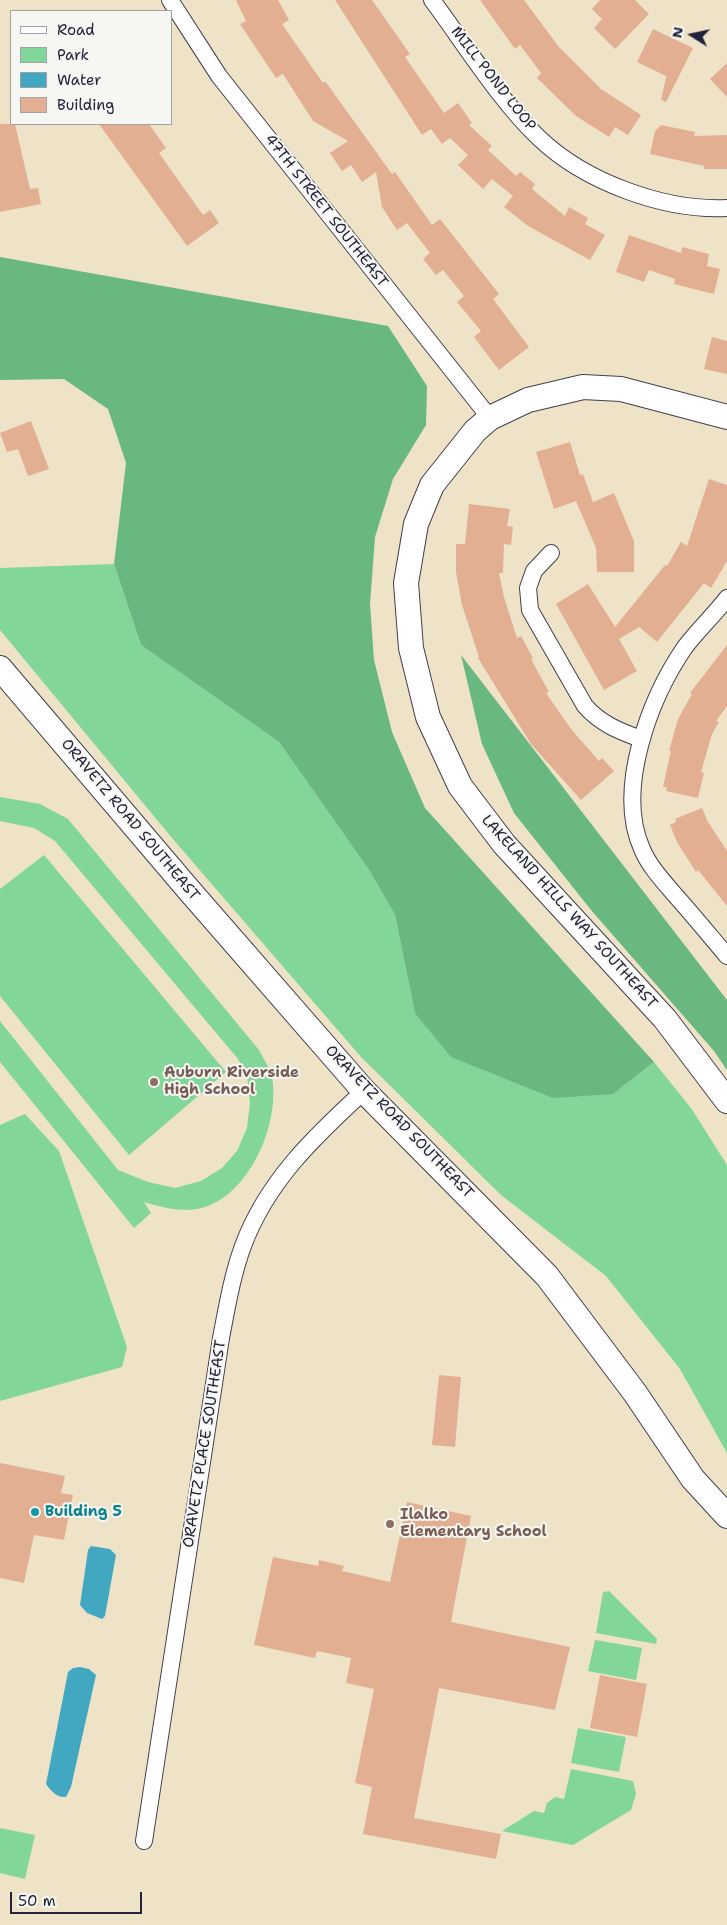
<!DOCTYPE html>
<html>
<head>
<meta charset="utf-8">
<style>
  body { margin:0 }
  #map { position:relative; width:727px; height:1925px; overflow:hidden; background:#eee3c7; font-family:"Shantell Sans",sans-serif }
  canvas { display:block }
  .legend { position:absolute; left:10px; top:10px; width:162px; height:115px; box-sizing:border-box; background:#f6f6f2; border:1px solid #a1a1a9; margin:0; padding:6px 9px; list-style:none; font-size:15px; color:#22223b }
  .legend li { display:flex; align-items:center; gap:10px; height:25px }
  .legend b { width:25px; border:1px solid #a1a1a9 }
  .north { position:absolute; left:667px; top:10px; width:50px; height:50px; -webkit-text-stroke:4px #f6f6f2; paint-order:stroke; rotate:280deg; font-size:14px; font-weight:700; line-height:20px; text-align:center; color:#22223b }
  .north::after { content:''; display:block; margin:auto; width:18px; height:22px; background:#22223b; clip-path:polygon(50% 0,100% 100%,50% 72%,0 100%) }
  .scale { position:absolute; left:10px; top:1892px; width:132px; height:22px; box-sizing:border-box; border:2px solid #22223b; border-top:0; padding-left:6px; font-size:15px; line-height:18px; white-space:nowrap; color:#22223b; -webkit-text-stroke:4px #f6f6f2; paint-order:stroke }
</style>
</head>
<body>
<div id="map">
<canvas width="727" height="1925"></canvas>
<ul class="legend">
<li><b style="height:6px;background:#fff"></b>Road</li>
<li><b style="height:14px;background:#82d699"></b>Park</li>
<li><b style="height:14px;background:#42a8c2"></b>Water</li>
<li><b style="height:14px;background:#e3af92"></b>Building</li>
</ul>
<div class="north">N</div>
<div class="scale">50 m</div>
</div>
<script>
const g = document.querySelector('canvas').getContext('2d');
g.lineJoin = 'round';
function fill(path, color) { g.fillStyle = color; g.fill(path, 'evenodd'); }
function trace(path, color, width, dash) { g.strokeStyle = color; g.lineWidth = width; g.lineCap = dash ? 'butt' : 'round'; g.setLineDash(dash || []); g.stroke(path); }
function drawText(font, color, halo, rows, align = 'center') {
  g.font = font + ' "Shantell Sans",sans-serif'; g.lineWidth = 4; g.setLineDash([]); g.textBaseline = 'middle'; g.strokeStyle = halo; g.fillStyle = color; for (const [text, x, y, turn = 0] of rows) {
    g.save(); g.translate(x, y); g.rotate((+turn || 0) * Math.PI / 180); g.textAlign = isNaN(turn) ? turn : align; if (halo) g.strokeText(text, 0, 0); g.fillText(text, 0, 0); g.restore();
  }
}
const green = new Path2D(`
  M114 564 141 645 279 742 369 870 395 915 415 1013 613 1094 654 1062 691 1108 727 1165V1453L680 1369 606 1276 501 1195 361 1057 172 838 0 630V568Z
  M0 797 40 804 68 819 259 1050C263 1058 270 1068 272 1077 280 1122 252 1189 208 1206 187 1214 165 1208 144 1202L151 1213 134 1228 0 1062V1021L118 1170 148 1182 175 1188 201 1181 222 1168 237 1151 247 1128 250 1103 247 1076 238 1059 55 841 34 828 0 821Z
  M44 855 226 1072 129 1155 0 996V889Z
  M25 1114 59 1151 127 1347 122 1367 0 1401V1125Z
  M609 1591 657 1639 656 1644 596 1633 603 1592Z
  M595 1640 642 1648 636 1680 588 1671Z
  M578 1728 626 1737 619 1772 571 1763Z
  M571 1769 633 1781 636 1794 631 1810 573 1845 502 1831 534 1811 544 1813 547 1803 555 1797 564 1799Z
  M0 1828 35 1835 25 1879 0 1873Z`);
const forest = new Path2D(`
  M0 257 388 326 427 386 426 425 393 479 375 537 370 604 374 660 392 732 425 808 654 1062 613 1094 553 1098 451 1057 415 1013 395 915 369 870 279 742 141 645 114 564 126 463 108 409 64 379 0 380Z
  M461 655 727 1000V1070L714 1051 591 910 514 813 482 744Z`);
const water = new Path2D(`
  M91 1546 110 1549 116 1555 105 1616 102 1619 87 1613 80 1605 88 1550Z
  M80 1667 89 1669 96 1675 71 1787 66 1797C57 1798 51 1791 46 1784L68 1672 73 1668Z`);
const building = new Path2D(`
  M236 0H278L289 20 282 24 323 83 325 81 392 174 395 172 432 225 440 219 466 252 499 294 493 299 529 347 499 370 474 337 481 331 457 302 464 296 443 270 436 275 423 259 430 253 407 223 397 230 382 207 376 172 362 182 351 165 342 171 330 153 348 141 313 121 283 74 276 78 240 24 246 21Z
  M335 0H372L410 54 405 57 444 113 458 103 472 123 469 125 492 146 488 150 516 176 520 172 535 184 532 189 565 216 569 207 588 218 585 224 605 235 590 260 528 226 504 207 513 196 492 179 483 189 458 165 468 155 450 138 442 144 431 129 422 135Z
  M480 0H524L559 47 601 89 641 115 628 135 615 127 609 137 576 116 537 78 541 73 520 45 515 49Z
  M600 0H635L649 14 615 49 594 28 602 19 592 9Z
  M653 29 693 48 666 102 661 100 667 73 666 76 637 62Z
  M727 63V97L710 79Z
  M0 124H15L30 189 38 188 41 204 0 212Z
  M99 124H149L166 148 159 153 203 215 210 210 219 223 187 246Z
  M661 125 695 132 694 136 727 135V169H704V166L650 154 655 131Z
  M629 235 681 253 682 247 709 254 707 266 720 269 714 294 674 284 675 279 649 270 644 282 616 272Z
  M712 337 727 341V374L704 369Z
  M31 421 49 469 28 476 18 449 7 452 0 433Z
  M570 442 580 475 583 474 593 502 614 493 634 541V572H597L596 548 576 501 554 509 536 452Z
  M709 479 727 485V561L711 588 704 583 657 642 639 627 619 639 637 671 604 690 556 604 588 584 615 627 665 565 667 566 681 542 687 546Z
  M469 504 510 509 507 526 513 527 511 545 504 544 503 573H499L504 597 517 638 521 636 533 658 531 659 549 692 546 693 571 729 599 761 602 758 614 771 581 800 531 744 478 658 479 657 462 605 456 572V544H465Z
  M727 645V706L716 721 719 722 712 734 701 772 704 773 698 798 666 791 667 787H663L671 751H669L678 719 692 694 690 693Z
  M702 808 708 822 727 851V906L698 870 696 872 677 842 670 825 676 822 675 819Z
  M439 1375 461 1377 455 1447 432 1445Z
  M0 1463 65 1476 61 1493 73 1495 64 1540 34 1535 24 1583 0 1578Z
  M407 1502 471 1516 451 1622 570 1647 555 1710 439 1688 414 1818 501 1834 496 1859 363 1834 372 1787 355 1783 374 1689 346 1683 351 1658 317 1651 315 1658 254 1645 273 1557 318 1566 319 1560 344 1566 342 1571 390 1582Z
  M600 1675 647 1684 637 1737 590 1728Z`);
const street = new Path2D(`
  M170 0 219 76 490 418
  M432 0C464 43 500 101 539 138 585 182 664 211 727 208
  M551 553 534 571 528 588 530 610 585 706C601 724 619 731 641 739
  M727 598C714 615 698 630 685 647 650 698 615 789 642 849 649 866 663 881 675 895 693 915 710 936 727 956
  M144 1841 221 1338C227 1307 232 1276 243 1246 267 1181 315 1136 364 1091`);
const secondary = new Path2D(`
  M727 417 621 389 583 387 528 400 490 418 475 431 432 485 416 524 406 583 411 648 428 717 460 786 504 844 665 1019 727 1101
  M0 668 188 889 364 1091 547 1276 635 1393 693 1479 727 1516`);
const markers = [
  [154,1082,5,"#8d6e63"],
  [35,1512,5,"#0f9aa8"],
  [390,1524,5,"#8d6e63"]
];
const streetNames = [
  ["MILL POND LOOP",493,79,52],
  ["47TH STREET SOUTHEAST",326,211,52],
  ["ORAVETZ ROAD SOUTHEAST",130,820,50],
  ["LAKELAND HILLS WAY SOUTHEAST",569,912,48],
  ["ORAVETZ ROAD SOUTHEAST",399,1122,46],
  ["ORAVETZ PLACE SOUTHEAST",205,1444,-81]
];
const educationNames = [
  ["Auburn Riverside",164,1073],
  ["High School",164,1090],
  ["Ilalko",400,1515],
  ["Elementary School",400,1532]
];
const cultureNames = [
  ["Building 5",45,1512]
];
fill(green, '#82d699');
fill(forest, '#69b781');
fill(water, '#42a8c2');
fill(building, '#e3af92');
trace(street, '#413f50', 18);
trace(secondary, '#413f50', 26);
trace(street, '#fff', 16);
trace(secondary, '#fff', 24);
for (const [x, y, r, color] of markers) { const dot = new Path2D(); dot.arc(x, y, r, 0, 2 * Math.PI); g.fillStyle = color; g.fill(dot); trace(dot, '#f6f6f2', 2); }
drawText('15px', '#22223b', '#f6f6f2', streetNames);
drawText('bold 15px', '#785e54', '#f6f6f2', educationNames, 'left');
drawText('bold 15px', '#0d838f', '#f6f6f2', cultureNames, 'left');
</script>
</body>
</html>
